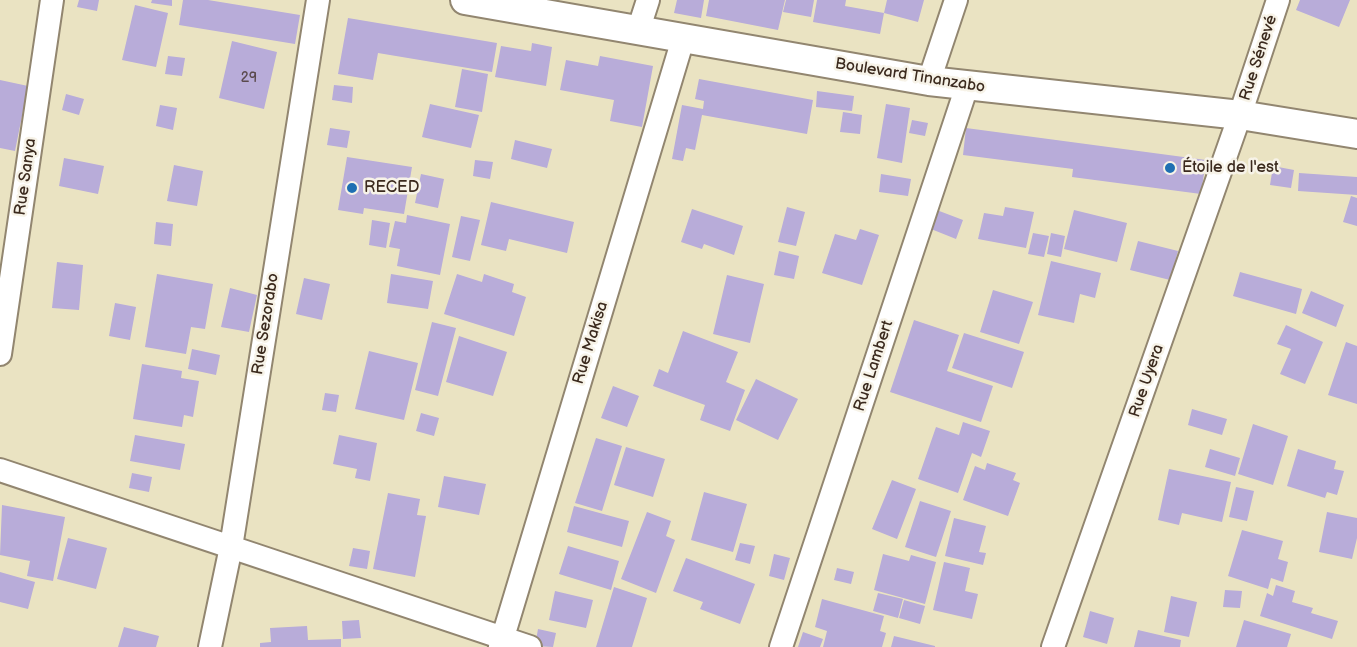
<!DOCTYPE html>
<html>
<head>
<meta charset="utf-8">
<style>
  body { margin:0 }
  canvas { display:block; background:#eae3c2 }
</style>
</head>
<body>
<canvas width="1357" height="647"></canvas>
<script>
const g = document.querySelector('canvas').getContext('2d');
g.lineJoin = 'round';
function fill(path, color) { g.fillStyle = color; g.fill(path, 'evenodd'); }
function trace(path, color, width, dash) { g.strokeStyle = color; g.lineWidth = width; g.lineCap = dash ? 'butt' : 'round'; g.setLineDash(dash || []); g.stroke(path); }
function drawText(font, color, halo, rows, align = 'center') {
  g.font = font + ' "Balsamiq Sans",sans-serif'; g.lineWidth = 5; g.setLineDash([]); g.textBaseline = 'middle'; g.strokeStyle = halo; g.fillStyle = color; for (const [text, x, y, turn = 0] of rows) {
    g.save(); g.translate(x, y); g.rotate((+turn || 0) * Math.PI / 180); g.textAlign = isNaN(turn) ? turn : align; if (halo) g.strokeText(text, 0, 0); g.fillText(text, 0, 0); g.restore();
  }
}
const building = new Path2D(`
  M79 0H99L97 11 77 7Z
  M152 0H172V6L151 3Z
  M183 0H208L300 15 295 44 179 25Z
  M677 0H704L701 18 674 13Z
  M709 0H785L778 30 706 16Z
  M786 0H814L811 17 783 12Z
  M817 0H846L845 6 884 13 880 34 813 22Z
  M887 0H924L918 22 884 13Z
  M1300 0H1350L1339 27 1296 10Z
  M135 5 168 13 156 67 122 60Z
  M348 18 497 43 492 72 378 53 373 80 338 74Z
  M232 41 277 52 264 109 219 98Z
  M532 43 552 47 546 86 495 77 501 46 531 51Z
  M168 56 185 58 182 76 165 74Z
  M600 56 653 66 642 127 610 121 614 100 560 90 566 60 598 66Z
  M462 69 488 74 482 112 455 107Z
  M699 79 813 100 807 134 702 115 695 150 686 148 683 161 672 159 682 105 703 109 704 101 695 99Z
  M0 80 28 86 15 151 0 148Z
  M334 85 353 87 352 103 332 100Z
  M817 91 854 96 852 111 816 107Z
  M66 94 84 99 79 115 62 110Z
  M430 104 479 115 471 148 422 137Z
  M886 104 910 108 902 163 877 158Z
  M160 105 177 108 173 130 156 126Z
  M843 112 862 115 860 134 840 132Z
  M912 120 928 123 925 136 909 133Z
  M330 128 350 131 347 148 327 145Z
  M966 128 1206 160 1201 194 1072 177 1073 169 963 155Z
  M515 140 552 149 547 168 511 159Z
  M347 157 412 167 404 214 364 208 363 214 338 210Z
  M64 158 104 166 98 194 59 186Z
  M475 160 493 162 490 179 473 176Z
  M174 165 203 171 197 206 167 201Z
  M1273 166 1294 170 1291 188 1270 185Z
  M1299 173 1357 177V195L1298 191Z
  M421 174 444 179 438 208 415 203Z
  M881 174 911 179 908 196 879 192Z
  M1351 196 1357 198V226L1343 222Z
  M491 202 574 222 567 253 509 239 506 251 481 245Z
  M787 207 805 212 796 246 778 242Z
  M1005 207 1034 212 1026 248 978 239 984 213 1003 216Z
  M692 209 743 226 734 255 704 244 702 249 681 242Z
  M934 209 963 220 956 239 926 227Z
  M1074 210 1127 223 1117 262 1064 249Z
  M407 215 450 224 440 275 397 266 400 249 389 247 395 221 406 223Z
  M461 216 480 220 470 261 452 257Z
  M372 220 390 223 386 248 369 245Z
  M156 222 173 224 171 246 154 244Z
  M860 229 879 235 862 285 822 273 835 234 856 240Z
  M1033 233 1049 236 1044 257 1028 254Z
  M1051 233 1065 236 1061 257 1047 254Z
  M1138 241 1178 251 1170 280 1130 270Z
  M779 251 799 256 794 279 774 275Z
  M1051 261 1101 273 1095 298 1080 294 1074 323 1038 315Z
  M57 262 83 265 79 310 52 308Z
  M1240 272 1302 289 1296 314 1233 296Z
  M157 274 213 284 205 329 191 327 186 354 145 347Z
  M391 274 433 281 428 309 387 303Z
  M457 274 482 282 484 274 514 284 512 292 526 297 514 336 444 314Z
  M727 275 764 284 750 343 713 334Z
  M304 278 330 284 322 320 296 314Z
  M230 288 257 295 249 332 221 327Z
  M993 290 1033 302 1019 344 980 332Z
  M1311 291 1344 305 1336 327 1302 313Z
  M115 303 136 307 130 340 109 336Z
  M914 320 959 335 947 371 993 386 981 422 890 392Z
  M432 322 456 328 438 396 415 390Z
  M1286 325 1323 342 1305 384 1280 374 1291 349 1277 344Z
  M683 331 738 352 726 382 745 390 730 431 700 420 705 405 653 386 659 369 668 373Z
  M964 333 1024 352 1012 388 952 368Z
  M459 336 507 352 493 396 446 382Z
  M1346 342 1357 346V404L1328 395Z
  M192 349 220 355 216 375 188 369Z
  M369 351 418 363 404 420 355 409Z
  M142 364 182 371 181 378 199 381 193 417 184 415 182 427 133 419Z
  M756 379 798 399 778 440 736 420Z
  M613 386 639 396 627 427 601 418Z
  M325 393 339 395 336 412 322 410Z
  M1192 409 1227 419 1222 435 1188 425Z
  M421 413 439 418 434 436 416 431Z
  M963 422 990 431 981 457 972 453 958 493 918 479 936 427 959 435Z
  M1253 424 1288 436 1273 485 1238 474Z
  M135 435 185 444 180 470 130 461Z
  M339 435 377 443 370 481 355 478 357 469 333 464Z
  M596 438 622 446 602 511 575 503Z
  M626 447 665 459 653 497 614 485Z
  M1210 449 1240 458 1235 476 1205 467Z
  M1298 449 1336 461 1334 469 1344 471 1337 495 1327 492 1325 498 1287 486Z
  M987 463 1016 473 1013 480 1020 483 1008 516 963 500 975 466 985 470Z
  M1169 469 1231 482 1222 522 1182 513 1179 525 1158 520Z
  M132 473 152 477 149 492 129 488Z
  M444 476 486 484 479 515 438 507Z
  M892 480 916 489 897 539 872 529Z
  M1236 487 1254 491 1247 521 1229 517Z
  M704 492 747 504 733 552 691 540Z
  M388 493 420 499 417 515 426 516 415 577 373 569Z
  M920 501 951 511 936 557 905 547Z
  M2 505 65 517 53 581 27 576 30 561 0 555Z
  M574 506 629 521 622 547 567 532Z
  M647 512 671 521 666 536 675 540 656 593 621 579Z
  M1327 512 1357 518V538L1352 559 1319 552Z
  M954 518 986 526 979 552 986 553 983 565 945 556Z
  M1242 530 1283 541 1278 559 1288 562 1283 582 1271 578 1268 589 1228 576Z
  M68 538 107 548 96 589 57 579Z
  M740 543 755 546 750 564 735 560Z
  M568 546 619 561 611 590 559 574Z
  M353 548 370 551 367 569 349 566Z
  M774 554 790 558 784 580 769 576Z
  M883 554 909 561 911 555 936 562 925 604 874 590Z
  M686 558 755 584 740 624 700 609 703 602 673 591Z
  M944 562 970 568 965 591 978 594 972 619 933 610Z
  M837 568 854 572 851 584 834 580Z
  M0 572 35 582 28 609 0 602Z
  M1276 585 1295 591 1292 602 1313 608 1311 613 1338 621 1332 639 1260 616 1267 593 1273 596Z
  M614 587 647 598 632 647H596Z
  M1225 590 1242 591 1240 608 1223 607Z
  M555 591 593 600 586 628 549 620Z
  M878 593 903 599 898 618 873 611Z
  M1171 596 1197 602 1189 637 1164 632Z
  M822 599 884 616 880 631 886 633 882 647H823L827 631 815 627Z
  M904 600 925 606 920 624 899 618Z
  M1090 611 1114 618 1107 644 1083 637Z
  M359 620 361 638 343 639 342 621Z
  M1244 620 1291 634 1287 647H1236Z
  M307 626 308 640 341 639V647H260V643L271 642 270 628Z
  M124 627 159 636 156 647H118Z
  M538 629 556 633 553 647 535 646Z
  M1138 630 1181 640 1180 647H1134Z
  M803 632 823 639 820 647H798Z
  M894 636 935 646V647H891Z`);
const minor = new Path2D(`
  M638 31 648 0
  M929 81 956 0
  M0 354 52 0
  M0 470 530 647
  M210 647 231 547 318 0
  M500 647 683 39
  M781 647 967 86
  M1053 647 1240 115 1278 0`);
const tertiary = new Path2D(`
  M465 0 929 81 1240 115 1357 134`);
const markers = [
  [1170,168,6,"#1f6fb2"],
  [352,188,6,"#1f6fb2"]
];
const numberNames = [
  ["29",249,78]
];
const streetNames = [
  ["Rue Sénevé",1259,58,-72],
  ["Boulevard Tinanzabo",910,76,9],
  ["Rue Sanya",26,177,-82],
  ["Rue Sezorabo",266,324,-81],
  ["Rue Makisa",591,343,-73],
  ["Rue Lambert",874,366,-72],
  ["Rue Uyera",1147,381,-71]
];
const poiNames = [
  ["Étoile de l'est",1182,168],
  ["RECED",364,188]
];
fill(building, '#b8acd9');
trace(minor, '#928670', 26);
trace(tertiary, '#928670', 32);
trace(minor, '#fff', 22);
trace(tertiary, '#fff', 28);
for (const [x, y, r, color] of markers) { const dot = new Path2D(); dot.arc(x, y, r, 0, 2 * Math.PI); g.fillStyle = color; g.fill(dot); trace(dot, '#f7f3e8', 2); }
drawText('14px', '#5a4a4d', null, numberNames);
drawText('16px', '#3b2a1e', '#f7f3e8', streetNames);
drawText('16px', '#3b2a1e', '#f7f3e8', poiNames, 'left');
</script>
</body>
</html>
